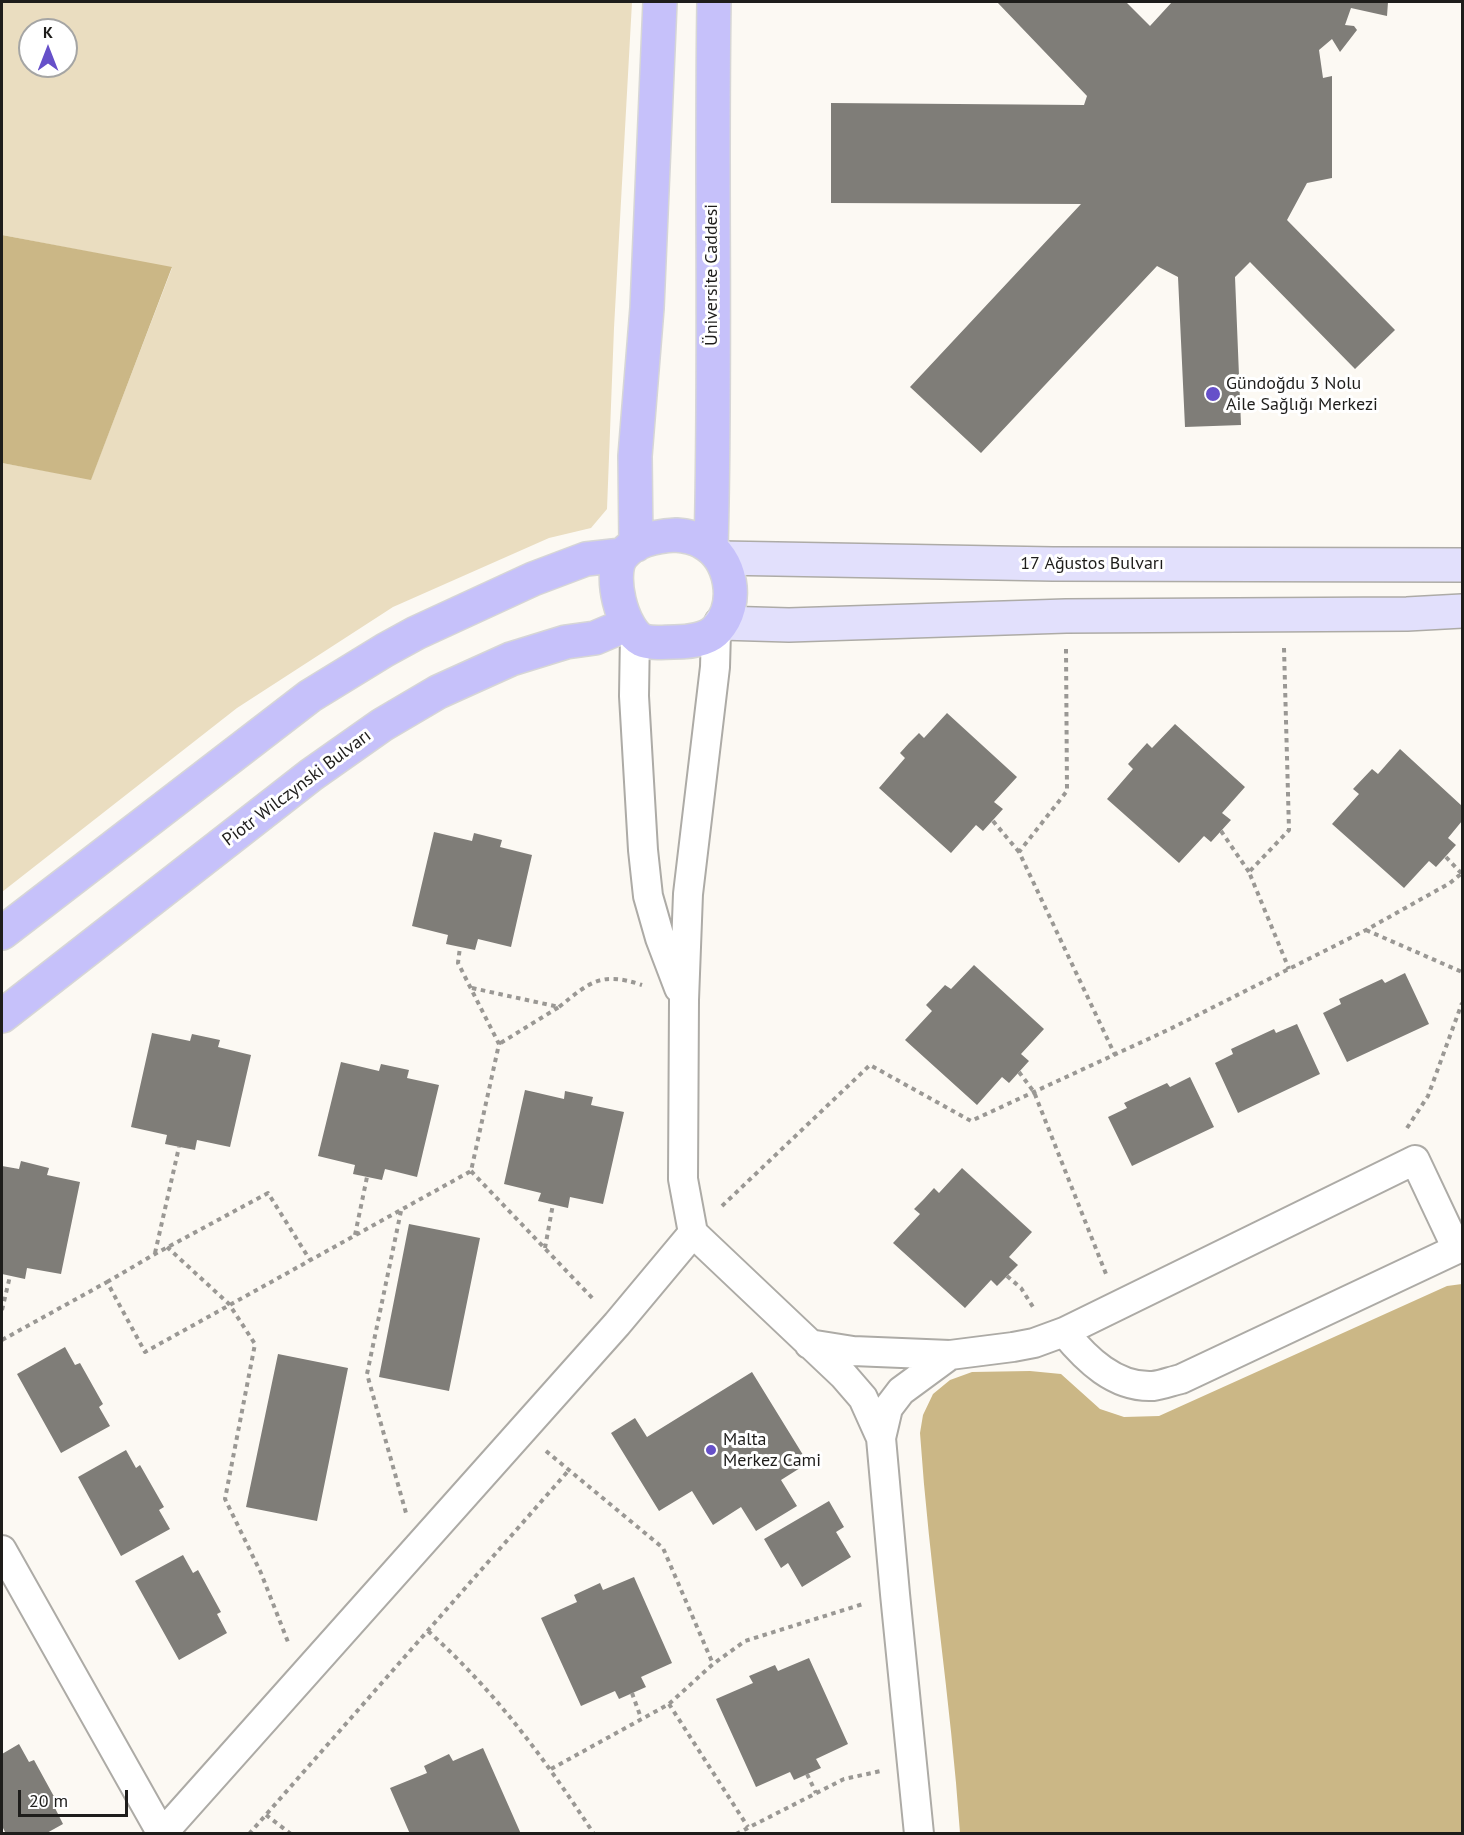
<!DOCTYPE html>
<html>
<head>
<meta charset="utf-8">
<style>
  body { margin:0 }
  #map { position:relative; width:1464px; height:1835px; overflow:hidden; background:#fcf9f3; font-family:"PT Sans",sans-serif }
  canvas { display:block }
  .frame { position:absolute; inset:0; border:3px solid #1e1d1b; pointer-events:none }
  .north { position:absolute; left:18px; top:18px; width:60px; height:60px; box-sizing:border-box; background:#fff; border:2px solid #a5a5a4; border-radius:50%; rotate:0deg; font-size:16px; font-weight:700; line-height:24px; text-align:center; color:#1e1d1b }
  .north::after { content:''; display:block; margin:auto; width:21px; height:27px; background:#6650c9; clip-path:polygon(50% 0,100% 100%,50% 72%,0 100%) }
  .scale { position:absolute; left:18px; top:1790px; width:110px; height:27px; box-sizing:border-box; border:3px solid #1e1d1b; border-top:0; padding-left:8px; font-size:18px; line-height:21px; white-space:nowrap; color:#1e1d1b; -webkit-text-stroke:4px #fff; paint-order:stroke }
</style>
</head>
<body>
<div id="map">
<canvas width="1464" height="1835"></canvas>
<div class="frame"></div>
<div class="north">K</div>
<div class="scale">20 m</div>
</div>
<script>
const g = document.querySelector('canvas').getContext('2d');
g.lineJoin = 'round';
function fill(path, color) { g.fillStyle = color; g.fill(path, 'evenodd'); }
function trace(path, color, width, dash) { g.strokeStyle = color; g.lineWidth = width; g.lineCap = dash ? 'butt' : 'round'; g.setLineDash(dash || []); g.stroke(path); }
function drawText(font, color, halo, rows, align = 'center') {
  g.font = font + ' "PT Sans",sans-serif'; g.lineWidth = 6; g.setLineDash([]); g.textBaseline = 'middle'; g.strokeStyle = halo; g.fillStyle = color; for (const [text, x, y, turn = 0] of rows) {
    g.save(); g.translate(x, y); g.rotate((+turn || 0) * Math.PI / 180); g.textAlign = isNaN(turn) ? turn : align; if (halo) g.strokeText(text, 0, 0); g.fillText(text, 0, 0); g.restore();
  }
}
const green = new Path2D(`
  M2 2H632L614 328 607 509 591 528 549 538 393 607 237 708 2 892V463L91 479 172 268 2 235ZM30 30H66V66H30Z`);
const forest = new Path2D(`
  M2 235 172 267 91 480 2 463Z
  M1462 1284V1833H960C951 1700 929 1567 920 1433L923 1415 933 1394 950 1380 972 1372 1030 1371 1061 1374 1100 1409 1124 1417 1159 1416 1447 1286Z`);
const building = new Path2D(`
  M997 2H1126L1150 26 1172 2H1388L1387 16 1351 8 1345 25 1354 26 1357 30 1340 52 1332 39 1319 50 1323 78 1332 76V178L1307 183 1287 220 1395 330 1355 369 1250 262 1235 277 1241 425 1185 427 1178 277 1157 266 981 453 910 387 1081 204 831 203V103L1084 105 1087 96Z
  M947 713 1017 777 994 802 1003 809 983 831 976 825 951 853 879 788 905 758 900 753 909 743 919 733 924 738Z
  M1175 724 1245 787 1222 813 1231 820 1211 842 1204 836 1179 863 1107 799 1133 769 1128 764 1147 743 1152 748Z
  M1400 749 1462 806V821L1448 838 1456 845 1436 867 1429 861 1404 888 1332 824 1359 794 1353 789 1372 769 1378 774Z
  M434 832 472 841 474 833 502 840 500 847 532 855 511 947 478 939 475 950 446 944 448 935 412 926Z
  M974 965 1044 1029 1021 1054 1029 1061 1009 1083 1002 1077 977 1105 905 1040 932 1011 926 1005 945 985 951 989Z
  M1405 973 1429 1024 1347 1062 1323 1013 1341 1004 1339 999 1382 979 1385 983Z
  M1297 1024 1320 1074 1238 1113 1215 1063 1233 1054 1231 1049 1274 1029 1276 1033Z
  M152 1033 190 1041 192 1034 220 1040 218 1047 251 1055 230 1147 197 1140 195 1150 165 1144 167 1135 131 1127Z
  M341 1062 379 1071 381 1064 409 1070 407 1078 439 1085 417 1177 385 1169 382 1180 353 1174 355 1165 318 1156Z
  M1190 1077 1214 1127 1132 1166 1108 1117 1127 1108 1124 1103 1167 1083 1170 1087Z
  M525 1090 564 1099 565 1091 593 1097 591 1105 624 1112 603 1204 570 1197 568 1208 538 1201 541 1193 504 1184Z
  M21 1161 49 1168 47 1175 80 1182 61 1274 27 1268 25 1279 2 1274V1166L19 1169Z
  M962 1168 1032 1232 1009 1257 1018 1265 997 1286 991 1280 965 1308 893 1243 920 1214 914 1209 924 1199 934 1188 939 1193Z
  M409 1224 480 1238 449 1391 379 1377Z
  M65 1347 75 1365 80 1363 103 1404 99 1407 110 1426 61 1453 17 1374Z
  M278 1354 348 1368 317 1521 246 1507Z
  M752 1372 808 1463 781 1480 797 1506 756 1531 741 1507 713 1525 692 1491 659 1511 611 1433 635 1418 647 1437Z
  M126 1450 136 1468 140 1465 164 1507 159 1510 170 1529 121 1556 78 1477Z
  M829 1501 844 1527 836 1532 851 1557 802 1587 788 1563 781 1568 764 1539Z
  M183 1555 193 1573 198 1570 221 1612 217 1614 227 1633 179 1660 135 1581Z
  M634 1577 672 1663 641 1677 646 1687 619 1699 615 1691 581 1706 541 1618 577 1602 574 1595 600 1583 603 1590Z
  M809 1658 848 1744 816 1759 821 1768 794 1780 790 1772 756 1787 716 1699 753 1683 749 1676 775 1665 778 1671Z
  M19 1744 29 1762 34 1760 57 1802 53 1804 63 1824 45 1834H6L2 1826V1754Z
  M483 1748 521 1834H410L390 1788 427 1773 424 1766 449 1754 453 1761Z`);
const path = new Path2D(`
  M1284 648 1289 830 1249 872 1289 969
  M1066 649 1067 791 1019 852 1115 1055
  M993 821 1019 852
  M1221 831 1249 872
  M1446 857 1462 874
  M1366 930 1462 972
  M472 988 559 1007 499 1044
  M559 1007C590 982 601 971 642 985
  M1019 1072 1034 1092 1106 1274
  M1407 1128 1428 1096 1462 1003
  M471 1171 595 1301
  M722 1206 870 1065 971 1121 1170 1029 1366 930 1450 883 1462 873
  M401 1211 367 1374 406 1513
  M355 1235 367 1177
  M167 1247 229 1304 255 1344 225 1499 261 1573 288 1642
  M545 1248 553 1204
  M155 1253 179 1147
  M1007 1276 1021 1288 1033 1307
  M107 1282 155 1254 268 1193 310 1260
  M2 1310 10 1276
  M2 1340 107 1282 145 1352 471 1171 499 1044 458 963 460 947
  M546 1451 663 1548 713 1664
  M428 1631C496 1692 544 1758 594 1834
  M632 1693 641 1718
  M669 1704 748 1827
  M551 1769 669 1704 713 1664 745 1641 863 1604
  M807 1774 816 1793
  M266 1815 291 1834
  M249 1834 569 1470
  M736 1834 844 1779 881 1771`);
const street = new Path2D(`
  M716 631 715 667 688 894 684 1000 683 1179 693 1233 844 1376 863 1398 881 1438 895 1594 919 1834
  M635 633 634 696 643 850 648 896 660 938 679 988
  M809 1344 853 1351 950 1355 1013 1347 1034 1343 1064 1332 1415 1160 1457 1249 1181 1379C1172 1381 1162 1385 1153 1386 1115 1388 1086 1359 1064 1332
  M881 1438 888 1408 901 1391 950 1355
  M2 1550 162 1834 617 1324 693 1233`);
const secondary = new Path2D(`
  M721 558 1053 564 1462 565
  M721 623 789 625 1066 616 1407 614 1462 611`);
const primary = new Path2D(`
  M676 535C686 536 694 537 702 542 732 558 740 604 717 629 708 640 687 642 674 642 664 642 651 644 642 640 622 630 608 574 622 556 634 540 657 536 676 535Z
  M636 545 635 456 647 308 660 2
  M711 548C716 366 711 184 714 2
  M2 933 310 696 385 650 416 633 533 579 586 559 622 555
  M2 1016 311 775 382 725 438 692 511 659 566 642 595 638 628 624`);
const markers = [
  [1213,394,8,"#6650c9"],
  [711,1450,6,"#6650c9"]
];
const streetNames = [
  ["Üniversite Caddesi",712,275,-90],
  ["17 Ağustos Bulvarı",1092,564],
  ["Piotr Wilczynski Bulvarı",297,788,-37]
];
const poiNames = [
  ["Gündoğdu 3 Nolu",1226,384],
  ["Aile Sağlığı Merkezi",1226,405],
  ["Malta",723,1440],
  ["Merkez Cami",723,1461]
];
fill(green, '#eaddc0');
fill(forest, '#cbb786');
fill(building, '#7f7d78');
trace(street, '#adaba6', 32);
trace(secondary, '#adaba6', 36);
trace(primary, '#d6d6d6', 36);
trace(path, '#9a9894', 4, [4.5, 4.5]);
trace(street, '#fff', 28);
trace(secondary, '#e2e0fc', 33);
trace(primary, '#c6c1fa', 33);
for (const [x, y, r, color] of markers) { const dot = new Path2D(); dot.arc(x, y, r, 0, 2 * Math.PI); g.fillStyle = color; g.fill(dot); trace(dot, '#fff', 2); }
drawText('18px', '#1e1d1b', '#fff', streetNames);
drawText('18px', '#1e1d1b', '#fff', poiNames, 'left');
</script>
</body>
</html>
